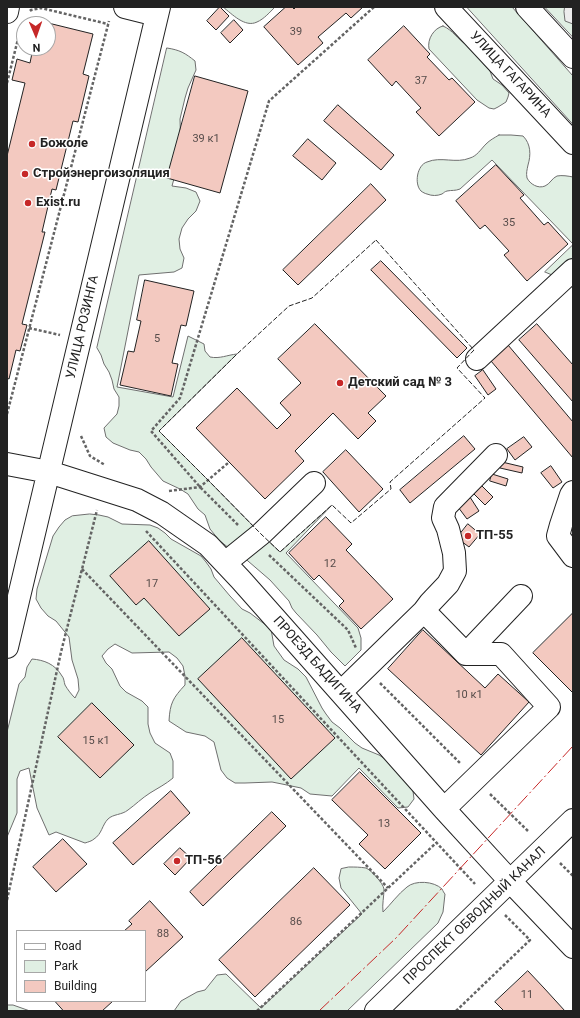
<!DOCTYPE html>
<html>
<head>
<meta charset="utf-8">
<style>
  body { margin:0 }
  #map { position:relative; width:580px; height:1018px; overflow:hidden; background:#fff; font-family:Roboto,sans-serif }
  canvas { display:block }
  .frame { position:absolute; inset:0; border:8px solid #222; pointer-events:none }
  .legend { position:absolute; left:16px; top:930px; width:130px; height:72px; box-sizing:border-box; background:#fff; border:1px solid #a7a7a7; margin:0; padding:5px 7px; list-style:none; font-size:12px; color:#222 }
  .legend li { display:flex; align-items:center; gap:8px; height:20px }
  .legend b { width:20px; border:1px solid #a7a7a7 }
  .north { position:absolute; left:16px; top:16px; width:40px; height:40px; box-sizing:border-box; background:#fff; border:1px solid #a7a7a7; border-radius:50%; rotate:178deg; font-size:11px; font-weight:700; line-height:16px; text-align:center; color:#222 }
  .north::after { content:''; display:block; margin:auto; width:14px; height:18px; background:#c62828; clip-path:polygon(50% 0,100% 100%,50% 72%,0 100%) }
</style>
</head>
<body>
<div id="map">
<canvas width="580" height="1018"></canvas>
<div class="frame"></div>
<ul class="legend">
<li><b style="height:5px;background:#fff"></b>Road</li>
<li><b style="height:11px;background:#e0efe3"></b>Park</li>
<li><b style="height:11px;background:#f3c9c0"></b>Building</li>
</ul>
<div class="north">N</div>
</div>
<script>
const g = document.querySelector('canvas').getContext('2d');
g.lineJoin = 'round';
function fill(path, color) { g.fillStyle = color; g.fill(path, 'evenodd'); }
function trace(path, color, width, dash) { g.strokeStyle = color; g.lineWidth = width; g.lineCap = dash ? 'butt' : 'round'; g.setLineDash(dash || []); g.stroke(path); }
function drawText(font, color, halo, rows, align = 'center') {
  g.font = font + ' Roboto,sans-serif'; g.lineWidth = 3; g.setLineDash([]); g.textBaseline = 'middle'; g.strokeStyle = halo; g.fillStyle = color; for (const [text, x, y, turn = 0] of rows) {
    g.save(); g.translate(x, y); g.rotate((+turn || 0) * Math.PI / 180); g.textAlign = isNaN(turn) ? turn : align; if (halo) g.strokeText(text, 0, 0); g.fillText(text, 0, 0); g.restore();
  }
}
const green = new Path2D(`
  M223 7H275C270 12 264 19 257 22 245 28 232 14 223 7Z
  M467 7H512L573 76V124Z
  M545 7H573V37Z
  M443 26C453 30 458 40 467 45L490 71 493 79 502 85 509 93 508 97 506 102 498 107 494 109 489 108 477 100 429 49C427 39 434 28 443 26Z
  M167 48C180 50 185 53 195 61L196 70 188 88 185 98 180 119 181 153 172 186 186 188 196 192 200 201 196 211 188 219 182 228 179 239 180 249 184 258 182 268 174 272 139 275 117 387 173 397 188 336 204 344 205 351 210 357C220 359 227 355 237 354L159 431 208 480 261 534 280 552 332 505 286 553 358 628 361 638V650L345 666 331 652 317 635 296 613 292 608 289 601 270 580 241 555 230 549 219 540 210 529 205 515 198 509 188 494 180 489 163 481 151 467 146 459 139 452 130 450 113 443 106 437 104 428 117 414 119 406V397L114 389 112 380 109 372 104 364 101 355 97 348Z
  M499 135H511L523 136C531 144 531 155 528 165 527 170 526 173 527 178 530 184 538 189 545 186 550 184 552 178 557 176 562 175 568 176 573 177V244L492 160 460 189C455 191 452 190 447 191 444 192 445 192 442 194 437 196 432 196 427 194 426 194 422 192 421 191 414 184 417 165 427 162 441 156 456 164 470 158 477 156 481 149 486 144 490 140 494 138 499 135Z
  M573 245V258L566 262 552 275 545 272Z
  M90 514 99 515 108 517 122 524 150 525 158 528 165 533 171 539 201 556 206 562 211 569 214 577 230 596 242 609 250 613 271 629 274 646 284 660 298 669 306 677 322 708 326 714 332 722 340 728 355 743 362 748 379 755 393 764 413 791 414 799 408 807 398 808 359 768 332 796 310 794 301 788 282 784 272 782 245 783H235L227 778 221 770 214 742 205 736 186 732 169 721C170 703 173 698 185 685V676L183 666 177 658 169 652 132 653 115 644 108 649 102 656 106 663 112 669 120 686 126 692 142 701 148 707V724L150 733 155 743 170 753 173 761V778C166 784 158 788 150 793 142 798 135 805 128 810 122 815 113 814 108 819 102 825 102 834 94 839 92 841 88 842 85 843L56 832 49 835 37 808 29 768 20 771 17 779V813L7 837V732L19 684 25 677 27 667 32 659C44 660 55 664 62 676 64 678 64 682 65 685 68 690 71 694 75 698L79 690 78 679 72 660 69 637 56 621 48 616 41 608 36 599 37 589 53 536 59 527 65 520 72 516Z
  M349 867C355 867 360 867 366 868 371 870 383 883 384 889 384 897 382 904 383 912 391 904 398 894 407 887 415 880 434 881 442 889 443 891 444 893 445 894L443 912 438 923 347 1011H174L181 1001 197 992 205 990 217 975 226 974 261 1008 362 914 341 888 339 878 341 869Z
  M7 1005H13L30 1011H7Z`);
const parking = new Path2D(`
  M565 7H573V24L565 21 564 12Z`);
const building = new Path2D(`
  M220 7 229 16 216 30 207 21Z
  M286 7H292L294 9 296 7H363L351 18 346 13 318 37 323 43 298 65 264 27Z
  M234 20 243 30 230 43 221 33Z
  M40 21 93 34 83 74 89 76 78 122 73 121 56 190 52 189 42 232H45L22 324 27 325 20 351 16 350 9 379 7 378V156L25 83 12 80 17 59 30 63 33 48H48V24H39Z
  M404 26 430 54 427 57 449 80 452 78 475 102 439 136 416 112 421 108 396 81 392 86 368 60Z
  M195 76 248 91 220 193 167 178Z
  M338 105 394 155 381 170 324 121Z
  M308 139 336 163 322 180 293 156Z
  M496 165 524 195 520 198 544 225 548 222 568 244 527 281 504 255 509 251 485 225 480 229 456 201Z
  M371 184 386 200 298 285 283 270Z
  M381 261 467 348 457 358 371 270Z
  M145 280 194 291 186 326 181 325 172 363 178 364 171 396 120 385 128 351 134 352 141 321 137 320Z
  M315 324 386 396 368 413 376 421 358 439 333 413 295 451 304 461 265 499 196 428 237 388 277 429 291 415 280 403 301 383 278 359Z
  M537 324 573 365V402L519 340Z
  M508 345 573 422V458L491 361Z
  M483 370 496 389 488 395 475 376Z
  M464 436 475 449 410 503 400 490Z
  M524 437 532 447 515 460 507 449Z
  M346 450 383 489 359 512 323 472Z
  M502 462 523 467 522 473 500 468Z
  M551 466 562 482 553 488 541 473Z
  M492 474 508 479 506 486 490 481Z
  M479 483 493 497 485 505 471 491Z
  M468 494 479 511 467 519 455 503Z
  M326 517 352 544 346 550 393 599 361 629 339 606 344 601 319 575 314 580 289 553Z
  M468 524 480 534 469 547 457 538Z
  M149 541 210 609 179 636 144 598 136 605 110 576Z
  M573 613V692H572L533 653Z
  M423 630 485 688 498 674 529 702 481 755 388 669Z
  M242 638 335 738 291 779 198 679Z
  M92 703 134 745 100 778 58 737Z
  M360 772 421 833 385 869 359 844 368 835 332 800Z
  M171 791 190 813 133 865 113 843Z
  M272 812 286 826 203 906 190 892Z
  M63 839 87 864 56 892 33 867Z
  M180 848 191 858 175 875 164 864Z
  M314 868 350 905 255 997 219 960Z
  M150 901 183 937 145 972V931H124L132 924 129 921Z
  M528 971 544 988 565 1011H504L495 1002Z
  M55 1001H113L102 1011H64Z`);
const path = new Path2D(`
  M30 11 31 10 41 8 108 24
  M7 83 20 31
  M29 328 60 335
  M7 414 109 21
  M81 436 90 456 105 465
  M169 491 200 487 228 463
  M238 525 200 487 151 431 180 398 269 101 374 7
  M146 531 475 884
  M269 555 348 630 356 648
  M82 569 388 888
  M380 683 460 763
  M490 794 529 832
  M560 863 573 876
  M7 900 61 652 97 510
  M257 1011 436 843
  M456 1011 530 940 505 915`);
const minor = new Path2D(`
  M125 7 157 15
  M7 12 8 7
  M477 359 573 270
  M7 464 49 472 137 500 162 513 208 545 241 580 444 809 510 881 376 1011
  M573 492 571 495 561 525 558 536 573 556
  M225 563 261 534 314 483
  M7 647 159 7
  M466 654 521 596
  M341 692 424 611
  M444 809 549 707 501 654H466L424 611 430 603 448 584 455 571 454 553 448 529 443 518 445 507 496 455`);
const major = new Path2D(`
  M446 7 573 143
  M527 7 573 57
  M573 820 510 881 573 947`);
const fence = new Path2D(`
  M376 240 474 350 457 368 485 398 390 482 391 489 351 523 332 505 280 552 261 534 208 480 159 431 237 354 289 306 312 298Z`);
const power = new Path2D(`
  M319 1011 396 938 573 746`);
const markers = [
  [32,144,4,"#c62828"],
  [25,174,4,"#c62828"],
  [28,203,4,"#c62828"],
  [340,383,4,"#c62828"],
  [468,536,4,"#c62828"],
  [177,861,4,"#c62828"]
];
const numberNames = [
  ["39",296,32],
  ["37",421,81],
  ["39 к1",206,139],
  ["35",509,223],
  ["5",157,339],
  ["12",330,564],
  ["17",152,584],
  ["10 к1",469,695],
  ["15",278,720],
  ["15 к1",96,741],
  ["13",384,824],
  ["86",296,922],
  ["88",163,934],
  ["11",527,995]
];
const streetNames = [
  ["УЛИЦА ГАГАРИНА",510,75,47],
  ["УЛИЦА РОЗИНГА",83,327,-77],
  ["ПРОЕЗД БАДИГИНА",317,665,48],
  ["ПРОСПЕКТ ОБВОДНЫЙ КАНАЛ",475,916,-44]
];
const poiNames = [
  ["Божоле",40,144],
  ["Стройэнергоизоляция",33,174],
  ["Exist.ru",36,203],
  ["Детский сад № 3",348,383],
  ["ТП-55",476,536],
  ["ТП-56",185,861]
];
fill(green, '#e0efe3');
trace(green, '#6f6f6f', 1);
fill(parking, '#ededed');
trace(parking, '#6f6f6f', 1);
fill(building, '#f3c9c0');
trace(building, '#222', 1);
trace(minor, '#222', 24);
trace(major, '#222', 24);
trace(path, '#646464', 2.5, [3, 2]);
trace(minor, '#fff', 22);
trace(major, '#fff', 22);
trace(fence, '#222', 1, [5, 2]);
trace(power, '#c62828', 1, [14, 3, 2, 3]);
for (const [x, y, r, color] of markers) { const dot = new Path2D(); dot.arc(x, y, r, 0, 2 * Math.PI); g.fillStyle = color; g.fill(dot); trace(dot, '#fff', 1.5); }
drawText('11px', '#564c4a', null, numberNames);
drawText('13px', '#222', '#fff', streetNames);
drawText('bold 13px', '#222', '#fff', poiNames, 'left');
</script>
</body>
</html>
